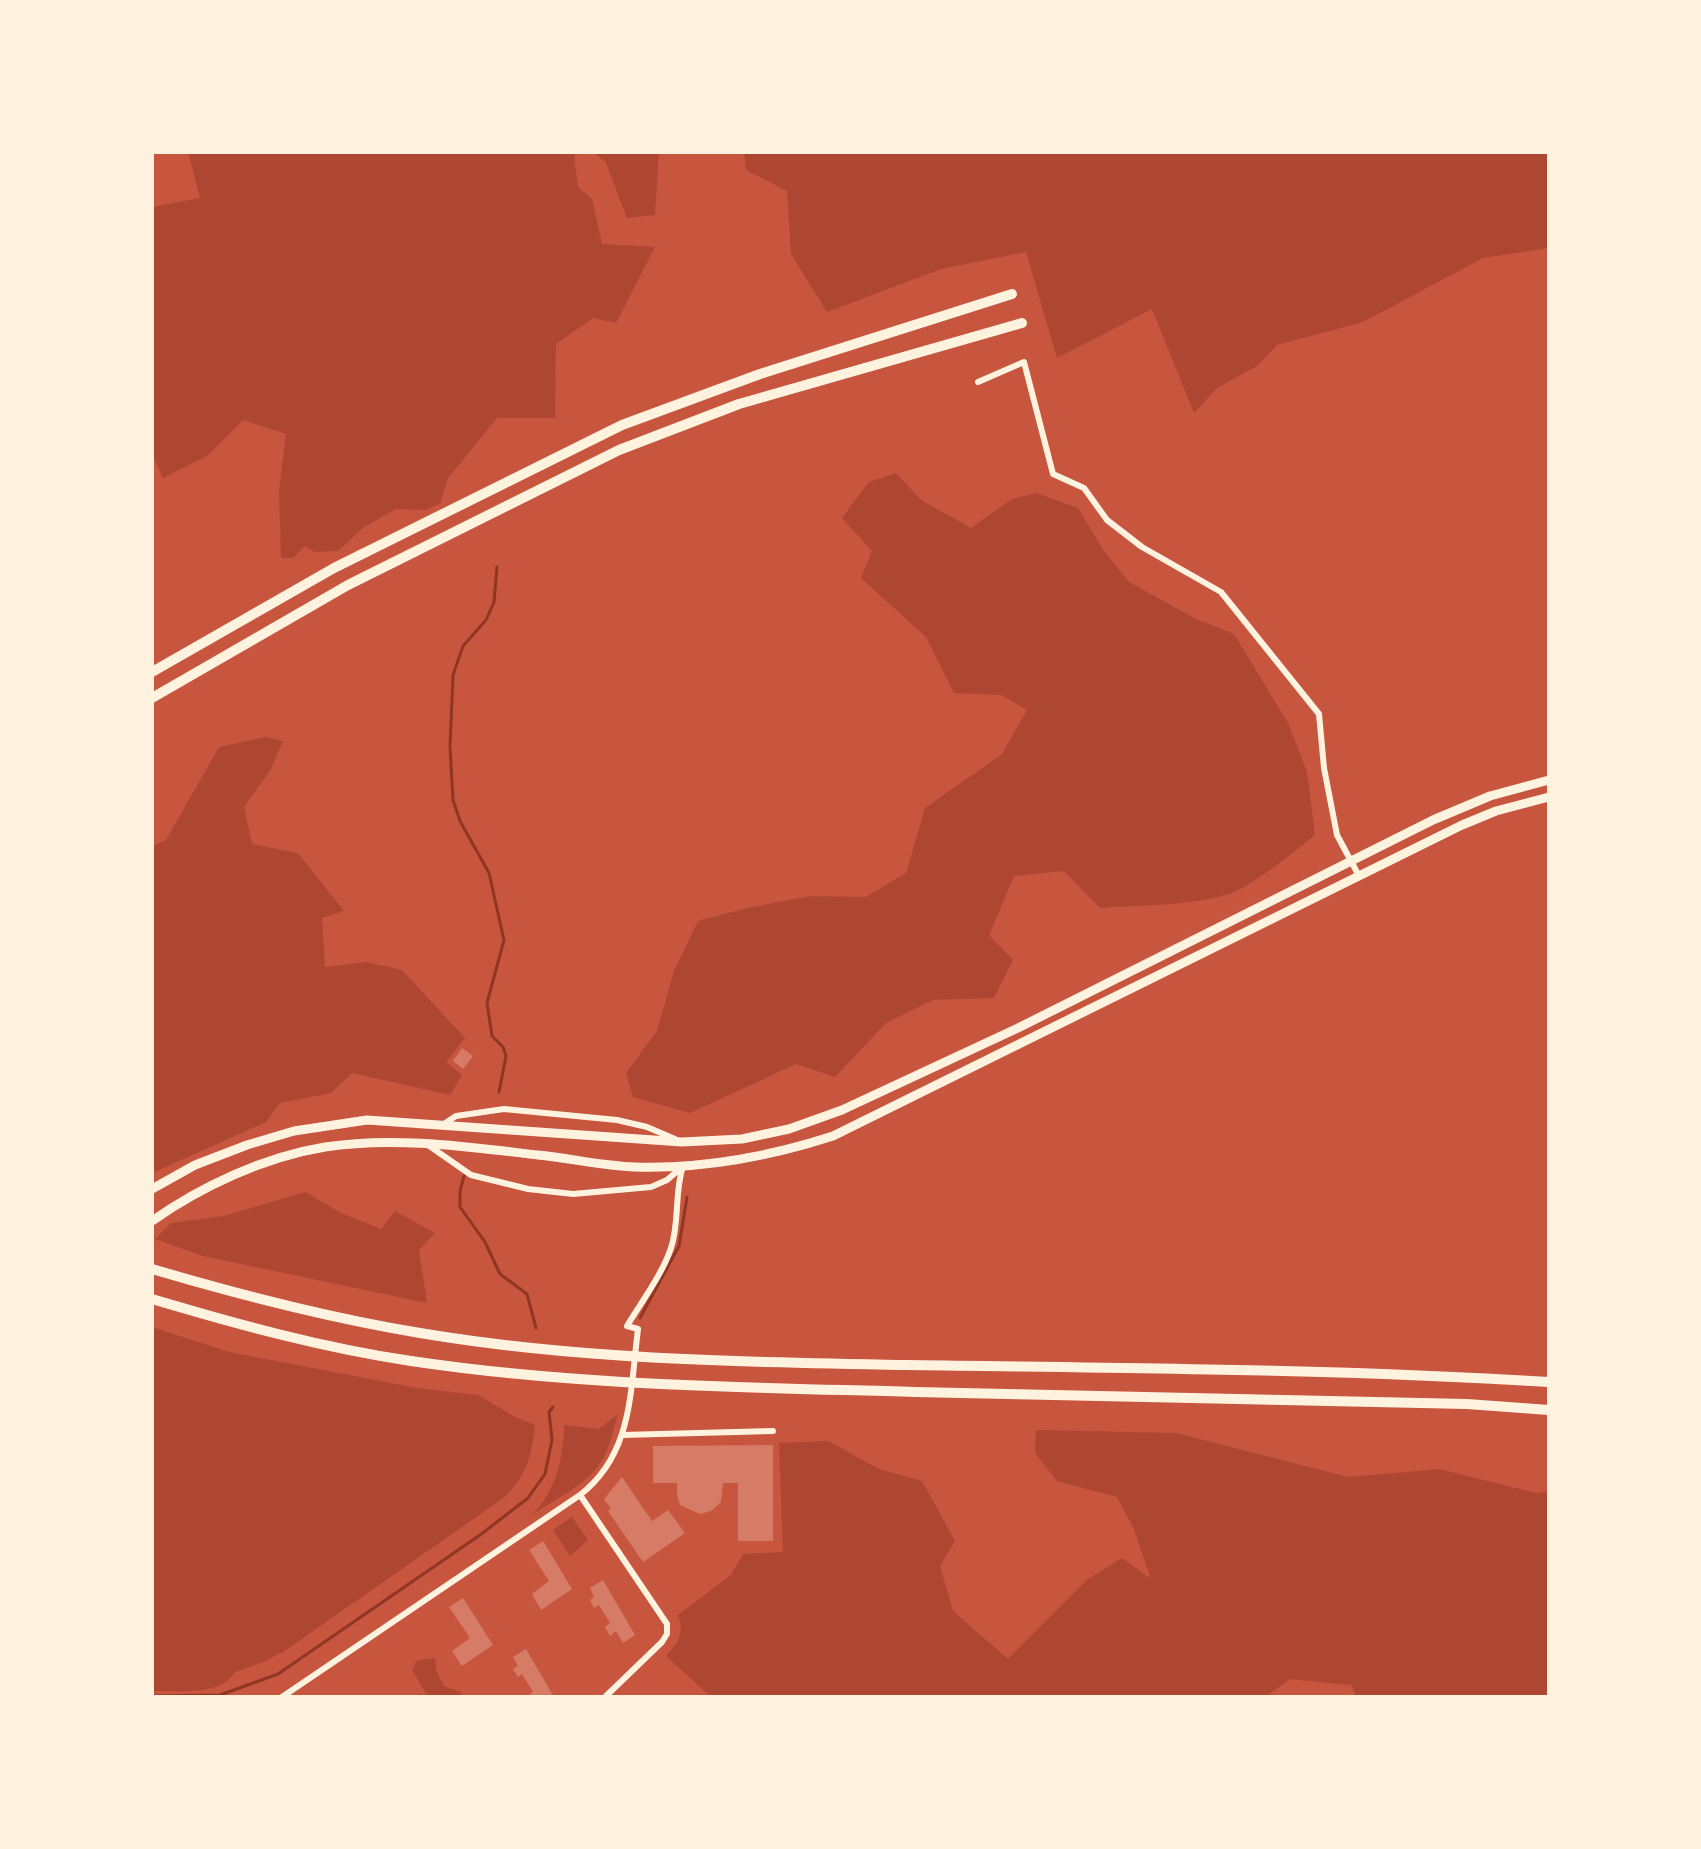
<!DOCTYPE html>
<html>
<head>
<meta charset="utf-8">
<style>
  body { margin:0 }
  #map { position:relative; width:1701px; height:1849px; overflow:hidden; background:#c8553d; font-family:Bitter,serif }
  canvas { display:block }
  .frame { position:absolute; inset:0; border:154px solid #fff3e0; pointer-events:none }
</style>
</head>
<body>
<div id="map">
<canvas width="1701" height="1849"></canvas>
<div class="frame"></div>
</div>
<script>
const g = document.querySelector('canvas').getContext('2d');
g.lineJoin = 'round';
function fill(path, color) { g.fillStyle = color; g.fill(path, 'evenodd'); }
function trace(path, color, width, dash) { g.strokeStyle = color; g.lineWidth = width; g.lineCap = dash ? 'butt' : 'round'; g.setLineDash(dash || []); g.stroke(path); }
const green = new Path2D(`
  M188 152H581L574 156 578 187 592 199 602 244 655 247 616 323 593 318 556 344 555 418H497L448 478 440 504 425 510 396 509 364 527 338 551 315 552 305 546 293 558H281L279 490 286 434 243 420 207 456 163 478 152 454V207L200 198Z
  M593 152H659L655 215 627 218 606 163Z
  M744 152H1549V248L1483 258 1363 322 1277 345 1257 366 1217 388 1194 413 1152 309 1057 358 1026 252 941 269 827 312 791 254 787 191 746 170Z
  M896 473 921 500 971 528 1012 499 1036 493 1078 508 1104 551 1129 582 1196 619 1234 634 1288 723 1307 772 1315 835C1296 850 1251 887 1229 894 1188 906 1142 905 1100 908L1064 871 1014 876 989 935 1013 960 994 998 933 1000 886 1023 835 1077 796 1064 690 1113 633 1097 626 1073 657 1031 674 971 698 921 747 908 811 896 866 897 906 873 925 808 1002 754 1027 710 1001 695 954 693 926 637 861 578 872 551 842 518 869 482Z
  M266 737 283 741 271 769 244 807 252 844 298 853 344 911 322 918 325 967 366 962 402 970 465 1038 446 1062 462 1075 450 1095 352 1073 331 1093 280 1103 266 1122 152 1173V846L166 840 219 747Z
  M305 1192 341 1213 381 1229 395 1211 435 1233 419 1250 427 1303 203 1256 155 1239 171 1223 224 1216Z
  M152 1327 229 1352 417 1388 478 1395 515 1417 535 1425C532 1455 527 1474 505 1497L283 1652 261 1663 235 1672C220 1697 178 1690 152 1691Z
  M618 1414C613 1430 610 1448 601 1462 587 1484 554 1500 532 1515 557 1489 563 1460 564 1425L599 1429Z
  M1036 1430 1176 1433 1348 1477 1439 1469 1536 1493 1549 1492V1697H1356L1352 1685 1290 1679 1265 1697H711L666 1656C678 1642 685 1634 678 1615L731 1575 743 1554 783 1552 779 1443 828 1441 879 1469 922 1481 955 1541 940 1566 953 1611 1008 1659 1088 1579 1122 1558 1151 1579 1133 1527 1117 1497 1057 1481 1035 1453Z
  M572 1517 588 1540 570 1556 553 1530Z
  M435 1658 436 1670 444 1686 463 1693 457 1697H428L412 1670 416 1661Z`);
const stream = new Path2D(`
  M497 567 494 602 486 620 463 646 453 675 450 746 453 800 460 821 489 873 504 940 487 1003 492 1036 503 1047 506 1056 499 1092
  M464 1176 460 1191V1207L485 1242 500 1274 527 1294 536 1328
  M640 1318 679 1246 687 1197
  M152 1696 220 1695 278 1674 480 1535 528 1498 545 1474 552 1440 549 1412 553 1407`);
const building = new Path2D(`
  M462 1048 473 1056 463 1069 453 1061Z
  M773 1445V1541H738V1483H723L721 1502 711 1511 700 1514 680 1505 677 1495V1483H653V1446Z
  M622 1477 652 1521 668 1510 685 1533 643 1562 608 1511 611 1509 604 1499Z
  M543 1541 572 1589 541 1610 532 1594 549 1581 529 1550Z
  M603 1580 635 1635 623 1643 616 1631 610 1636 605 1627 610 1623 599 1605 594 1608 590 1600 594 1597 590 1588Z
  M463 1598 493 1645 462 1666 452 1651 470 1638 449 1607Z
  M526 1649 554 1697H526L533 1692 522 1674 518 1677 513 1669 518 1666 513 1657Z`);
const minor = new Path2D(`
  M978 382 1024 362 1053 474 1084 488 1107 520 1142 547 1221 592 1319 714 1324 768 1337 835 1359 876
  M444 1124 456 1116 504 1109 617 1120 647 1127 675 1139
  M428 1145 471 1175 528 1189 573 1194 651 1187 667 1180 682 1167
  M622 1435 773 1431
  M580 1495 667 1624V1634L662 1642 605 1697
  M282 1697 580 1495C633 1454 630 1391 638 1329L627 1326C642 1301 662 1275 671 1248 680 1221 674 1193 683 1166`);
const primary = new Path2D(`
  M152 1189 195 1165 247 1145 294 1131 367 1120 682 1142 742 1139 789 1129 842 1110 1018 1028 1433 820 1490 796 1549 780
  M152 1221C202 1186 264 1157 325 1147 394 1136 469 1147 538 1155 570 1158 602 1166 635 1167 702 1169 768 1157 833 1136L1462 825 1496 811 1549 797`);
const motorway = new Path2D(`
  M152 672 334 568 622 425 760 374 1012 294
  M152 698 348 585 619 450 739 404 1022 323
  M152 1269C240 1295 329 1318 420 1333 580 1360 744 1362 906 1365 1120 1368 1335 1369 1549 1382
  M152 1299C236 1324 323 1348 411 1361 578 1386 746 1387 915 1392 1099 1396 1283 1400 1467 1404L1549 1410`);
fill(green, '#ae4732');
trace(stream, '#8f3625', 3);
fill(building, '#d67c66');
trace(minor, '#fff3e0', 6);
trace(primary, '#fff3e0', 9);
trace(motorway, '#fff3e0', 10);
</script>
</body>
</html>
